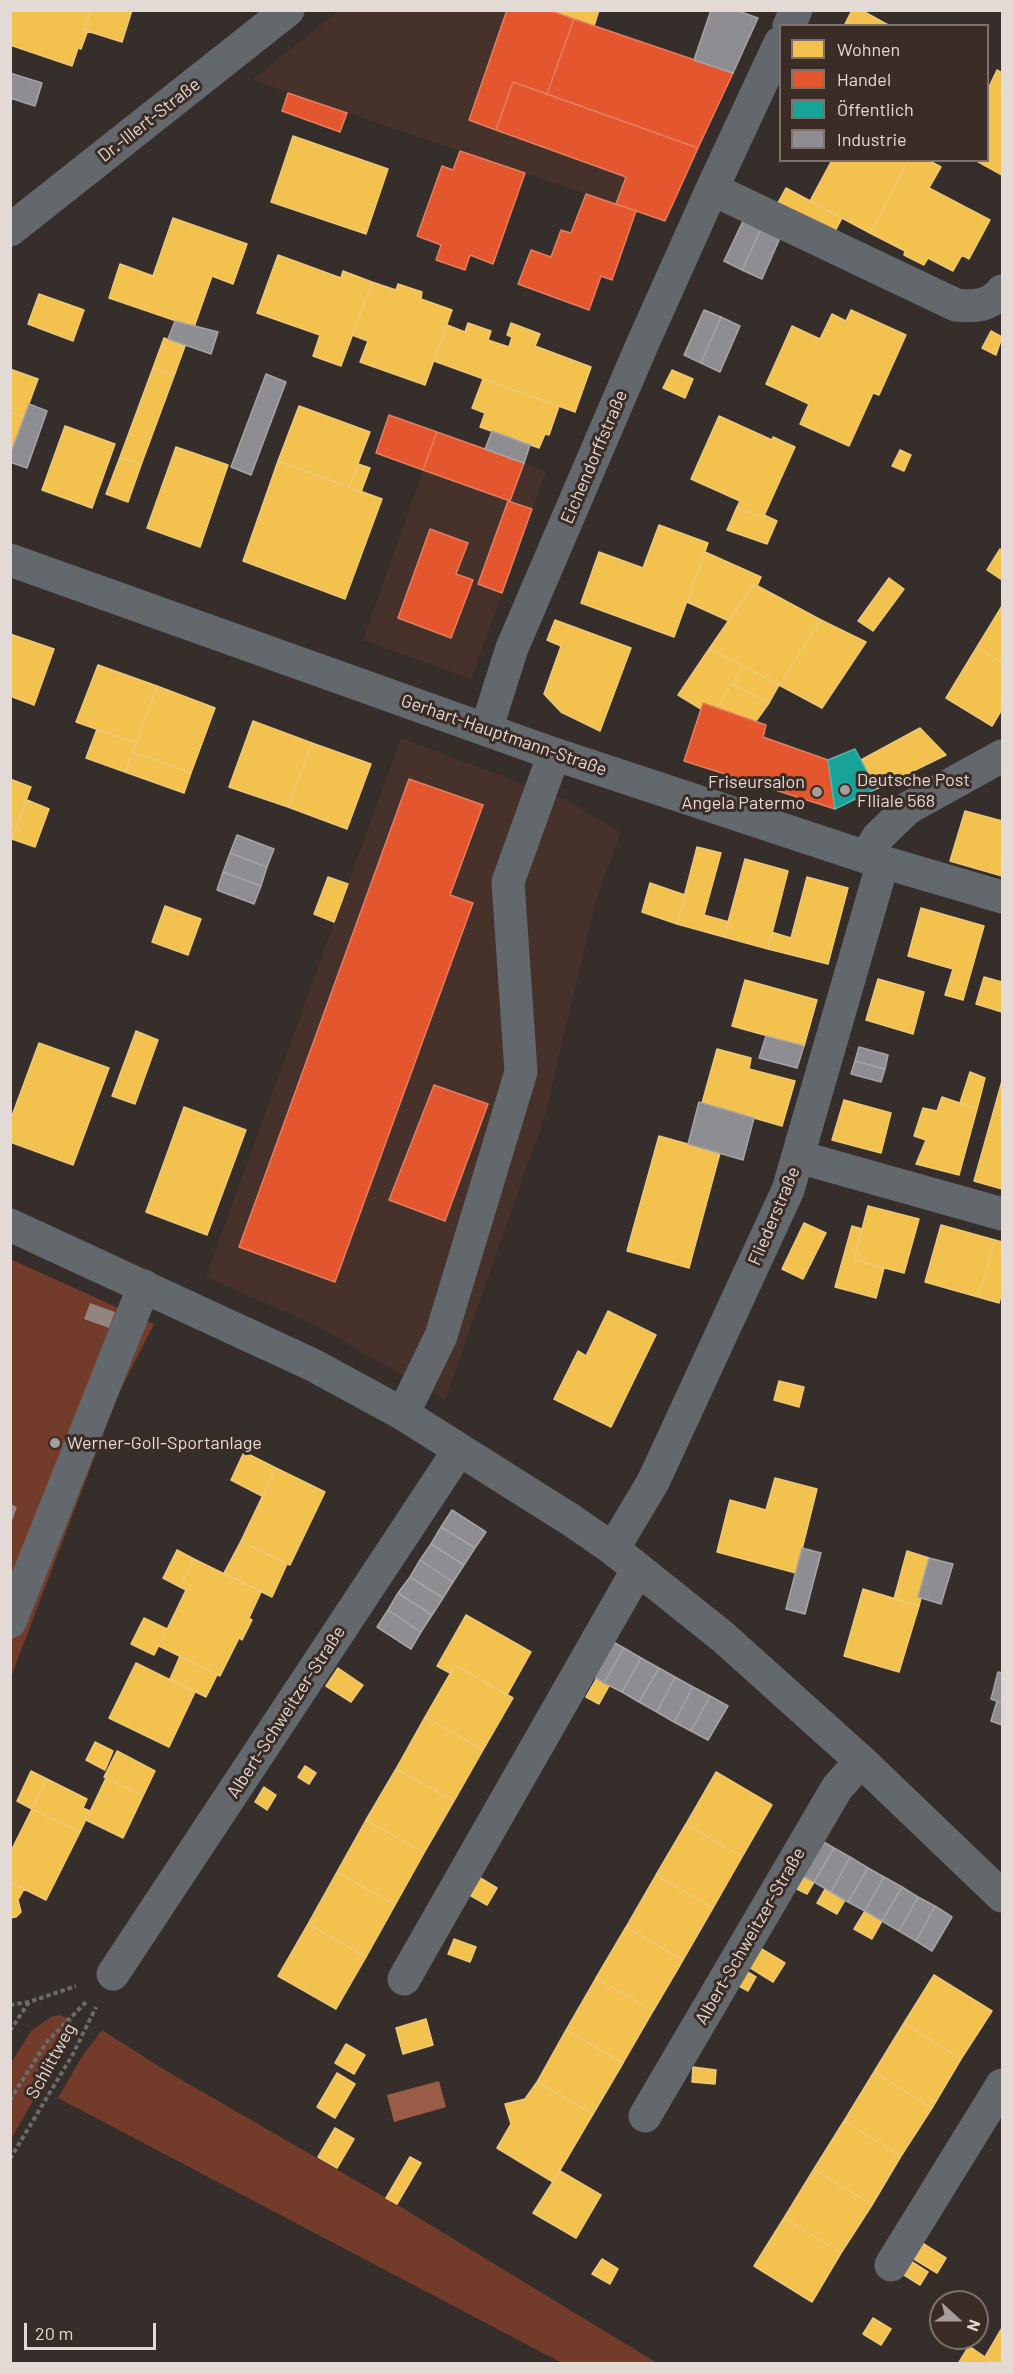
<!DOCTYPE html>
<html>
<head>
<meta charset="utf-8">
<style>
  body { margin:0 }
  #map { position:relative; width:1013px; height:2374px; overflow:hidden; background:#362e2b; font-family:Barlow,sans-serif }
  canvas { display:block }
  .frame { position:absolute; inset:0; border:12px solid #e3d9d5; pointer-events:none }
  .legend { position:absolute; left:779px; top:24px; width:210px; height:138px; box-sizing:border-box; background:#3b2c26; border:2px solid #7e716c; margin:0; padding:8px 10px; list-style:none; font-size:18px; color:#e3d9d5 }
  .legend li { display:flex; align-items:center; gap:12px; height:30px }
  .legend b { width:30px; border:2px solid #7e716c }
  .north { position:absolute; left:929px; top:2290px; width:60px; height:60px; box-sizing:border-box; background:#3b2c26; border:2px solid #7e716c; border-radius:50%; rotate:111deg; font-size:16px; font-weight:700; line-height:24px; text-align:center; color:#e3d9d5 }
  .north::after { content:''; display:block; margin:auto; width:21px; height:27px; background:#a69d9a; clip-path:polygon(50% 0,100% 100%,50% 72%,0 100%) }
  .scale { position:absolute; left:24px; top:2323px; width:132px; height:27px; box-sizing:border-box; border:3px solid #e3d9d5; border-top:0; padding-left:8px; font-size:18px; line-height:21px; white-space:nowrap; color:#e3d9d5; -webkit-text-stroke:4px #3b2c26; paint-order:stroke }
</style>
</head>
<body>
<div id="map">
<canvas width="1013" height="2374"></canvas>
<div class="frame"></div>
<ul class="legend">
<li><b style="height:16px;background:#f2c14e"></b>Wohnen</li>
<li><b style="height:16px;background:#e4572e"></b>Handel</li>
<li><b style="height:16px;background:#17a398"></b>Öffentlich</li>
<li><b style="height:16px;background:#8d8d92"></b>Industrie</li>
</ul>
<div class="north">N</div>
<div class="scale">20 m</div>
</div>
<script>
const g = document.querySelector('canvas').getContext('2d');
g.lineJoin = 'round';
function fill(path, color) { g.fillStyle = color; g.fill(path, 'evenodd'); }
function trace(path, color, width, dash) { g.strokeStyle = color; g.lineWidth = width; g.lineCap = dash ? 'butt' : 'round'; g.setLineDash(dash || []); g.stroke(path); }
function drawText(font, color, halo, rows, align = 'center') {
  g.font = font + ' Barlow,sans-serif'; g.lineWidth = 6; g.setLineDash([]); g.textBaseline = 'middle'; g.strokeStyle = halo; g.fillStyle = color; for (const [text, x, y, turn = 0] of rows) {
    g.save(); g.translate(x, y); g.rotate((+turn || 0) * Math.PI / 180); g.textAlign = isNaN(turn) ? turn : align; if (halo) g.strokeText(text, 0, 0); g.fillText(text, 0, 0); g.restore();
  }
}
const built = new Path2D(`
  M340 10 549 11 733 73 665 221 252 80Z
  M437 432 546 471 471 679 363 640Z
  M401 738 568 801 621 833 596 900 545 1115 445 1400 317 1326 206 1277Z`);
const green = new Path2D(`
  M10 1259 154 1324 119 1393 11 1677Z
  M59 2015 70 2019 73 2024V2031L11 2139V2063L31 2031 51 2017Z
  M102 2030 163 2069 386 2198 657 2363H562L58 2098 81 2058Z`);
const water = new Path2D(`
  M439 2081 446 2107 394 2122 387 2095Z`);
const homes = new Path2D(`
  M10 10H91L84 30H88L81 49 78 48 72 66 10 45Z
  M91 10H132L122 42 84 30Z
  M549 10H599L594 26Z
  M852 10H861L890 26H844Z
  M997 70 1002 73V175L975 160H988V89Z
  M293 136 388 169 366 234 271 202Z
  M832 160H909L870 233 810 201Z
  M909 160H928L941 167 929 188 990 220 969 259 962 255 953 271 928 258 924 265 904 255 905 251 870 233Z
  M786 188 842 218 832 237 774 210Z
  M173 218 247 244 233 284 212 276 194 327 109 298 120 264 153 276Z
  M278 255 341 278 343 271 372 282 341 366 313 356 320 335 257 313Z
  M372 282 396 290 398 284 422 292 421 299 452 310 425 385 360 362 368 341 352 335Z
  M39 294 84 310 73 341 28 324Z
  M851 310 906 335 879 395 873 393 849 446 800 424 809 404 766 384 792 326 820 339 832 314 846 321Z
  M468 323 491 331 488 340 509 347 512 337 507 335 511 323 540 334 535 346 591 367 575 412 434 361 447 325 465 332Z
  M991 331 1002 337 996 355 982 348Z
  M164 338 185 346 174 376 153 368Z
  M153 368 174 376 141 465 120 457Z
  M10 369 38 379 24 417 10 412Z
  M672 370 693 379 685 398 663 388Z
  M483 379 559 406 549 435 545 434 539 448 480 427 485 413 472 408Z
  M299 406 370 432 349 487 278 461Z
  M10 412 24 417 10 455Z
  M719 416 772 440 773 437 795 447 763 518 737 507 740 501 691 479Z
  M65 426 115 444 92 508 42 490Z
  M176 447 228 465 200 547 147 528Z
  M900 450 911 455 904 471 892 466Z
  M120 457 141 465 128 502 106 494Z
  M278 461 382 499 345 599 243 561Z
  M358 464 370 468 361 492 349 487Z
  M737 507 763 518 764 515 777 521 767 544 727 530Z
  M659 525 708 543 674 637 581 603 599 552 643 568Z
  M1000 549 1002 551V580L987 570Z
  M705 552 761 577 757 586 754 584 729 621 687 602Z
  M889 578 904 589 873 631 858 621Z
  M754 584 821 620 779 685 709 649Z
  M1002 606V663L977 647Z
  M555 620 631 648 600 731 561 712 544 694 561 646 547 640Z
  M821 620 866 642 822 708 779 685Z
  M10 634 54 649 34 705 10 696Z
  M977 647 1002 663V709L992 726 946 698Z
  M709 649 743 666 717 708 703 703 701 709 678 695Z
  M98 665 157 686 136 743 76 722Z
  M743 666 779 685 769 703 732 684Z
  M732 684 769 703 756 721 717 708Z
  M157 686 215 708 191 773 133 752Z
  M253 721 312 743 288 807 229 787Z
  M920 728 946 755 876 789 861 760Z
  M97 729 136 743 125 772 86 758Z
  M312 743 371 764 347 829 288 807Z
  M133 752 191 773 184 793 125 772Z
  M10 779 31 787 10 844Z
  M27 800 49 809 35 847 12 839Z
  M965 811 1002 821V876L950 861Z
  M697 847 721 853 704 915 729 922 724 937 677 924Z
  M745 859 788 871 768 949 724 937Z
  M328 877 348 884 334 922 314 914Z
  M807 877 848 888 828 964 768 949 771 932 791 938Z
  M650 883 685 895 677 924 642 912Z
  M165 906 201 919 188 955 152 942Z
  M921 908 984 926 963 1000 945 995 953 969 908 956Z
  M984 977 1002 982V1012L976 1004Z
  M878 979 924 992 913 1034 866 1020Z
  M745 980 817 1000 804 1046 732 1026Z
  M136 1031 158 1040 135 1104 112 1096Z
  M39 1043 109 1068 73 1165 10 1142V1121Z
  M717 1049 751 1058 749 1069 795 1081 782 1126 702 1103Z
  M970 1072 985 1078 977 1109 960 1103Z
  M1002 1081V1189L974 1181Z
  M942 1097 977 1109 959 1175 916 1164 926 1140 914 1136 923 1108 937 1111Z
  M844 1100 891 1113 881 1153 832 1140Z
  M184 1107 246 1130 207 1235 146 1212Z
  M659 1136 720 1153 689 1268 627 1251Z
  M868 1206 919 1219 904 1273 854 1260Z
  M804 1223 826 1233 803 1279 782 1269Z
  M941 1225 995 1240 978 1297 925 1282Z
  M852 1226 862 1229 854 1260 884 1268 876 1298 835 1287Z
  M995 1240 1002 1242V1292L999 1303 978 1297Z
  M608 1311 656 1335 611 1427 554 1399 578 1351 586 1356Z
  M779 1381 804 1387 799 1407 774 1400Z
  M244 1452 276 1468 262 1496 231 1480Z
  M276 1468 325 1492 290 1565 241 1541Z
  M775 1478 817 1489 796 1573 717 1552 730 1500 766 1510Z
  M241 1541 287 1564 272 1597 224 1573Z
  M177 1550 194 1559 180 1587 163 1578Z
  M907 1551 929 1558 918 1597 921 1598 919 1606 894 1599Z
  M194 1559 261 1592 249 1618 252 1620 242 1640 239 1638 220 1676 159 1646 186 1590 180 1587Z
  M863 1589 919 1606 899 1672 844 1656Z
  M466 1615 531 1652 507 1695 455 1665 450 1673 437 1666Z
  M144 1618 167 1629 154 1655 131 1644Z
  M180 1656 217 1675 206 1697 170 1679Z
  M136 1663 195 1692 169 1747 109 1718Z
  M455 1665 513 1698 483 1750 425 1717Z
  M338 1668 363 1685 351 1702 326 1686Z
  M597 1678 609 1686 599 1704 586 1697Z
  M425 1717 483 1750 454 1801 396 1769Z
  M95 1742 113 1751 105 1770 86 1760Z
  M117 1751 155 1771 143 1796 104 1777Z
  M305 1766 316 1773 309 1784 298 1777Z
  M396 1769 454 1801 424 1853 366 1820Z
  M31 1771 47 1779 32 1809 17 1801Z
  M716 1772 772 1805 742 1857 686 1824Z
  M106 1778 143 1796 123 1838 86 1820Z
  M47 1779 87 1799 83 1808 90 1811 80 1832 32 1809Z
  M264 1787 276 1795 267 1810 255 1802Z
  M32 1809 80 1832 46 1900 10 1882V1853Z
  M366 1820 424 1853 395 1905 337 1872Z
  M686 1824 742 1857 713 1908 656 1875Z
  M337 1872 395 1905 366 1957 308 1924Z
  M656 1875 713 1908 683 1960 626 1927Z
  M477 1876 497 1888 487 1905 466 1893Z
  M804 1877 814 1882 807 1894 797 1889Z
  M10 1882 24 1889 18 1900 21 1912 16 1917 10 1918Z
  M825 1889 845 1900 837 1914 817 1903Z
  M865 1911 882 1921 872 1939 854 1929Z
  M308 1924 366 1957 336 2009 278 1976Z
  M626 1927 683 1960 653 2011 596 1978Z
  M454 1939 476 1947 470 1962 448 1954Z
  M760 1948 785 1963 773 1982 749 1967Z
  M746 1971 756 1977 748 1991 737 1985Z
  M934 1975 992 2011 961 2059 904 2023Z
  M596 1978 653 2011 623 2063 566 2030Z
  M426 2019 433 2045 403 2054 396 2028Z
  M904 2023 961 2059 932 2108 874 2072Z
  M566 2030 623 2063 593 2114 537 2082Z
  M346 2044 365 2055 354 2074 335 2063Z
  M693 2067 716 2070 715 2084 692 2082Z
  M874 2072 932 2108 901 2156 844 2121Z
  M337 2073 355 2084 335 2118 317 2107Z
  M537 2082 593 2114 553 2182 497 2148 511 2124 505 2104 525 2099Z
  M844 2121 901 2156 872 2205 814 2169Z
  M335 2128 354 2139 337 2168 318 2157Z
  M410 2157 421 2163 397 2204 386 2198Z
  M814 2169 872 2205 841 2253 784 2218Z
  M560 2171 601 2195 576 2238 533 2213Z
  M784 2218 841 2253 812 2302 754 2266Z
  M919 2241 946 2258 937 2273 909 2256Z
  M602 2259 618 2269 610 2284 592 2274Z
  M909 2260 928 2272 920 2285 901 2273Z
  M873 2318 891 2329 881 2345 863 2334Z
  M1002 2328V2364H996L985 2357Z
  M969 2346 985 2357 996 2364H958Z`);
const shops = new Path2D(`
  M507 10H549L574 19 547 94 513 82 496 130 469 120Z
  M574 19 733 73 698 148 547 94Z
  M513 82 698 148 665 221 616 204 626 177 496 130Z
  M288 93 347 113 340 132 282 111Z
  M460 151 525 173 493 264 470 255 465 270 436 260 441 245 417 236 442 166 453 170Z
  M586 194 636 211 612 280 601 276 589 310 518 284 531 250 551 257 561 230 571 233Z
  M389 415 437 432 423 470 376 453Z
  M437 432 524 463 510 501 423 470Z
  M508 501 532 509 502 593 478 584Z
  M430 529 468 543 456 574 473 580 451 638 398 618Z
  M703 703 766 725 763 737 828 760 835 809 684 761Z
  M409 779 483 805 450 895 473 903 335 1282 239 1247Z
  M434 1085 488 1104 445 1221 389 1200Z`);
const public = new Path2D(`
  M855 749 876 789 835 809 828 760Z`);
const industry = new Path2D(`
  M711 10H735L758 18 733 73 694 60Z
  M10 73 42 83 35 106 10 98Z
  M743 221 761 229 742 270 724 261Z
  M761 229 780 238 762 279 742 270Z
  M704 310 721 317 701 363 684 355Z
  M721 317 740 326 720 372 701 363Z
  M175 321 218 332 211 354 168 339Z
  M266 374 286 382 251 475 231 467Z
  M29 404 47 411 27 468 10 462V455Z
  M492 431 530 445 524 463 485 449Z
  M237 835 274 849 267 867 230 853Z
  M230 853 267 867 261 886 223 872Z
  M223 872 261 886 254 904 217 890Z
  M766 1036 804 1046 797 1068 759 1058Z
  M859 1047 888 1055 885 1069 855 1061Z
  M855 1061 885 1069 881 1082 851 1074Z
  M699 1102 754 1118 743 1160 688 1144Z
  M452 1510 486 1532 475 1548 441 1527Z
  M441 1527 475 1548 464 1565 431 1544Z
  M431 1544 464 1565 453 1582 420 1560Z
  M802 1548 821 1553 805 1614 786 1609Z
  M929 1558 953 1564 941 1604 918 1597Z
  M420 1560 453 1582 443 1598 410 1577Z
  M410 1577 443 1598 432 1615 398 1593Z
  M398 1593 432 1615 421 1632 388 1610Z
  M388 1610 421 1632 411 1649 377 1627Z
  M606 1638 624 1648 604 1683 588 1673Z
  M624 1648 641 1658 622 1692 604 1683Z
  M641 1658 659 1668 639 1702 622 1692Z
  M659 1668 675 1677 657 1712 639 1702Z
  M998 1672 1002 1673V1703L991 1699Z
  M675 1677 693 1687 674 1722 657 1712Z
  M693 1687 710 1696 691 1731 674 1722Z
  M710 1696 728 1706 708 1740 691 1731Z
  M997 1701 1002 1703V1725L991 1721Z
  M817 1838 834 1848 814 1882 797 1873Z
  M834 1848 850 1857 831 1892 814 1882Z
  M850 1857 868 1868 848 1902 831 1892Z
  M868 1868 884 1877 865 1911 848 1902Z
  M884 1877 902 1887 882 1921 865 1911Z
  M902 1887 918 1897 899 1931 882 1921Z
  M918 1897 935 1906 916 1941 899 1931Z
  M935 1906 952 1917 932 1951 916 1941Z`);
const building = new Path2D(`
  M90 1303 115 1312 109 1328 84 1319Z
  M10 1504 17 1507 11 1524H10Z`);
const path = new Path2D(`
  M10 2005 29 2002 76 1986
  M10 2031 29 2002
  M10 2100 46 2043 87 2001
  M10 2159 73 2054 96 2007`);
const minor = new Path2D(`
  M789 26 796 10
  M712 189 956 305C975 307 990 306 1002 291
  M10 230 288 10
  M10 560 554 754 866 857 1002 897
  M486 730 512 648 642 345 712 189 780 43
  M866 857 878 837 908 808 1002 756
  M799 1157 1002 1214
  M10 1225 313 1365 403 1414 571 1520 613 1549 723 1637 861 1761 1002 1896
  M403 1414 441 1336 521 1072 508 882 554 754
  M613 1549 653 1482 788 1190 883 862
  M10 1622 144 1286
  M113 1974 459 1450
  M404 1979 638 1569
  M645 2116 837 1788 861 1761
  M891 2265 1002 2085`);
const markers = [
  [845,790,6,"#a69d9a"],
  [817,792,6,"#a69d9a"],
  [55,1443,6,"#a69d9a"]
];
const streetNames = [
  ["Dr.-Illert-Straße",149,120,-38],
  ["Eichendorffstraße",594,457,-67],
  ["Gerhart-Hauptmann-Straße",504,735,19],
  ["Fliederstraße",774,1216,-67],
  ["Albert-Schweitzer-Straße",286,1712,-57],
  ["Albert-Schweitzer-Straße",750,1936,-60],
  ["Schlittweg",51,2061,-61]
];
const poiNames = [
  ["Deutsche Post",857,780],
  ["FIliale 568",857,801],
  ["Friseursalon",805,782,"right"],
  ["Angela Patermo",805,803,"right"],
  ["Werner-Goll-Sportanlage",67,1443]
];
fill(built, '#46322b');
fill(green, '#733c2a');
fill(water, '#9a5c46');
fill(homes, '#f2c14e');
trace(homes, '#eec876', 1.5);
fill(shops, '#e4572e');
trace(shops, '#e47e60', 1.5);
fill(public, '#17a398');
trace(public, '#54b3aa', 1.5);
fill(industry, '#8d8d92');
trace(industry, '#a7a4a6', 1.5);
fill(building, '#94847f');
trace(path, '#696b6d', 4, [4.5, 3]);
trace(minor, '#62686c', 33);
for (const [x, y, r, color] of markers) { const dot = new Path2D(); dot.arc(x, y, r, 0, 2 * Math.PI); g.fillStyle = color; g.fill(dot); trace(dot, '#3b2c26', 2); }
drawText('18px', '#e3d9d5', '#3b2c26', streetNames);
drawText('18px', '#e3d9d5', '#3b2c26', poiNames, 'left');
</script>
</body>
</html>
